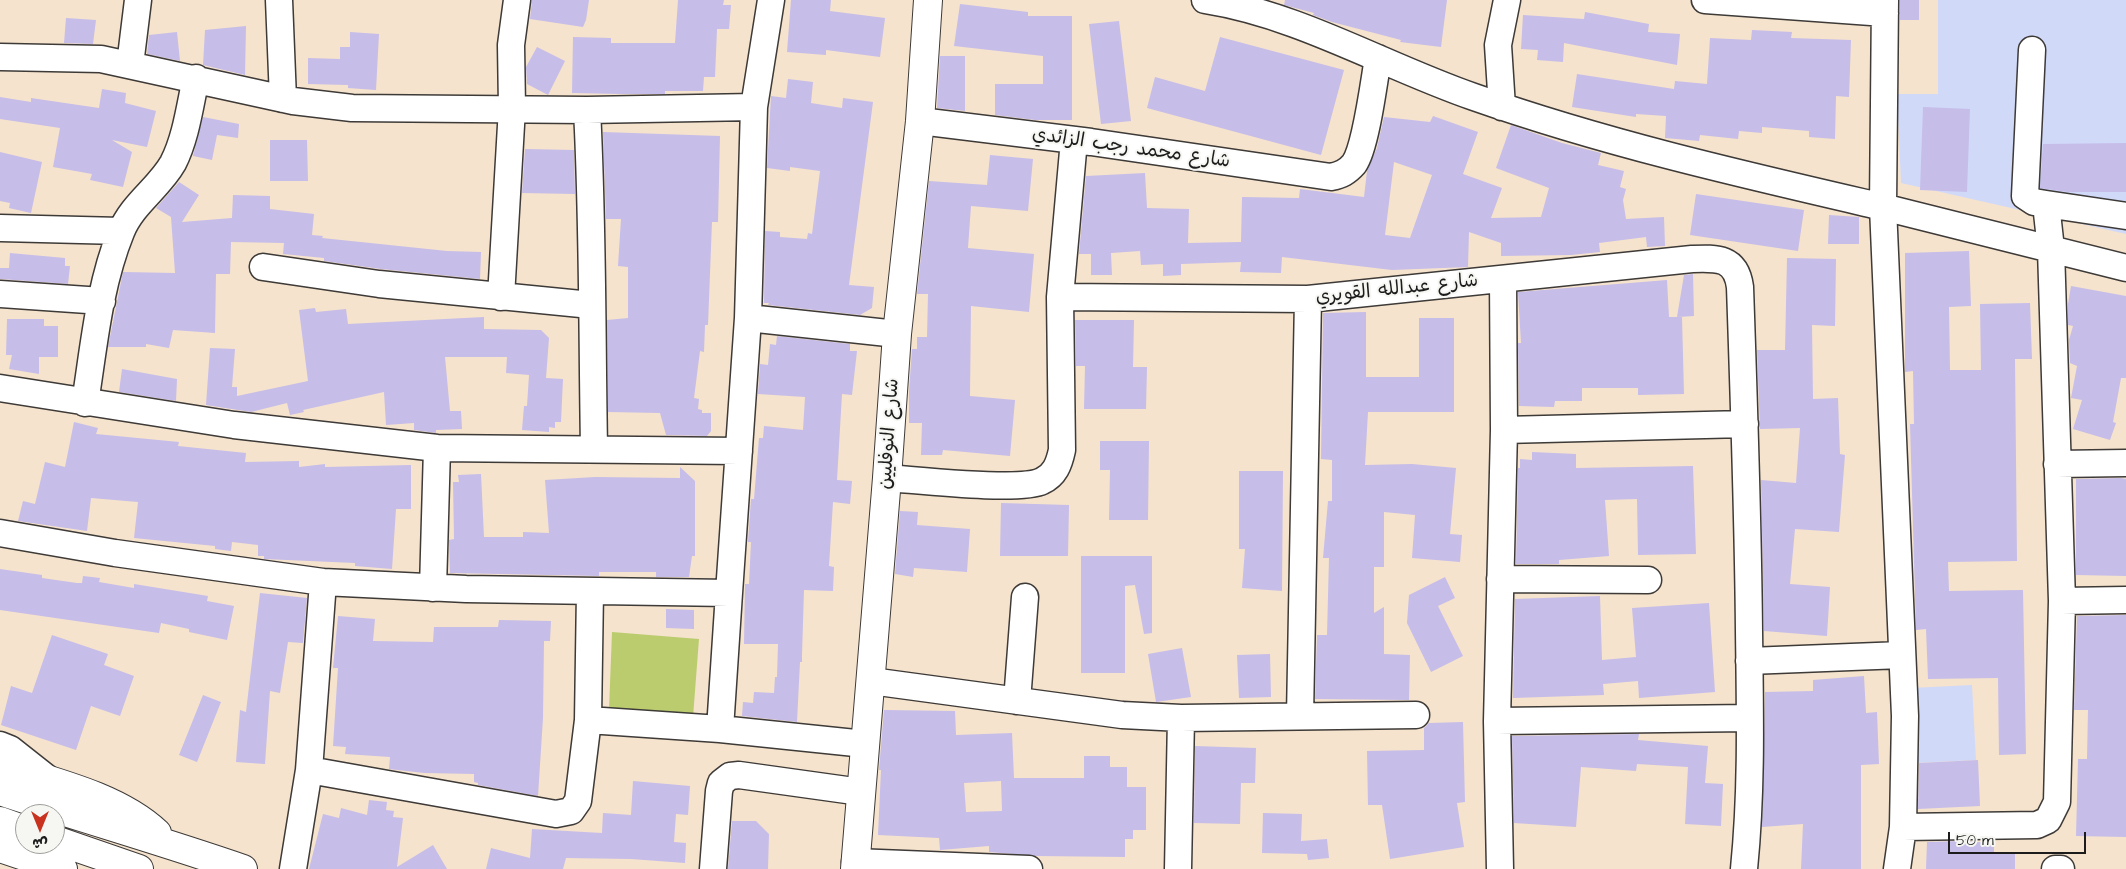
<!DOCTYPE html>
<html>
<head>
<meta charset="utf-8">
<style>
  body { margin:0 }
  #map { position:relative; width:2126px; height:869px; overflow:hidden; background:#f5e3cd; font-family:"Architects Daughter","Playpen Sans Arabic",sans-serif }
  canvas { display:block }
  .north { position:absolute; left:15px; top:804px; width:50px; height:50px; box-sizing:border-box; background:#f6f6f2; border:1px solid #9f9f9c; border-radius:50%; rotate:180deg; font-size:14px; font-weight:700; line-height:20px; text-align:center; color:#1c1c1c }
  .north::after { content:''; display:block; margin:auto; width:18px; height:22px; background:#c8321e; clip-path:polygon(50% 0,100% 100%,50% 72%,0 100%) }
  .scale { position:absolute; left:1948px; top:832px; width:138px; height:22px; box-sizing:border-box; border:2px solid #1c1c1c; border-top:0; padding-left:6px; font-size:15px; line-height:18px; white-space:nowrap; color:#1c1c1c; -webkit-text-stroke:4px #f6f6f2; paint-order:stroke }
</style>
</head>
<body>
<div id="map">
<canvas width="2126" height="869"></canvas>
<div class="north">ش</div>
<div class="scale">50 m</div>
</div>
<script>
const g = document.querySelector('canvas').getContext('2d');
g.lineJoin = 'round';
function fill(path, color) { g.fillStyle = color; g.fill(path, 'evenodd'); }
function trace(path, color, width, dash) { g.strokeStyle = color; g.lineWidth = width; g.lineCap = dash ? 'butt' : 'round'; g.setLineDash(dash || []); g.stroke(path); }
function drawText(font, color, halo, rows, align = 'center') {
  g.font = font + ' "Architects Daughter","Playpen Sans Arabic",sans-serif'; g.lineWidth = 4; g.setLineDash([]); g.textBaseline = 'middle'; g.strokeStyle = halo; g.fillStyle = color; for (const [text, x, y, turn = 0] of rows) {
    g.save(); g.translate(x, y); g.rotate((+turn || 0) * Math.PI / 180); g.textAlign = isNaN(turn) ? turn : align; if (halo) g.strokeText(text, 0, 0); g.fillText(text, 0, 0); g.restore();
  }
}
const built = new Path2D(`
  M1938 0H2126V234L1901 183 1897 94H1938Z
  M1972 685 1976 760 1915 763 1911 688Z`);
const green = new Path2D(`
  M612 632 699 639 693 717 609 710Z`);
const building = new Path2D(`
  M532 0H589L586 20 583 27 530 19Z
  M678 0H724L723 5H731L729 29H717L715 77H704L703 91H665V94H620L572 93 573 37 611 38V43H675Z
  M791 0H831L830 11 885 18 880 57 826 50V55L787 52Z
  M1285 0H1447L1441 47 1400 42 1401 40 1332 22 1313 15 1314 13 1284 5Z
  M1900 0H1919V20H1900Z
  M960 4 1028 12V16H1072V120H1035L995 115V84H1043V56L954 46Z
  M1585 12 1649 24 1648 32 1680 34 1677 65 1564 43 1563 62 1537 60 1538 50 1521 49 1523 15 1584 19Z
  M66 18 96 20 93 44 64 43Z
  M1119 21 1131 121 1101 124 1089 24Z
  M246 26 245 75 203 65 205 30Z
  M1752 30 1792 32 1791 38 1851 40 1849 97 1836 96 1835 139 1809 137V131L1762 127V133L1739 131 1738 139 1700 135 1699 141 1665 138 1666 116 1636 114V117L1572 107 1577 74 1674 89 1675 81 1707 84 1710 38 1751 40Z
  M177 32 180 61 147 54 149 35Z
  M350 32 379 34 376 90 348 88V85L308 84V58L340 59V47H350Z
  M1220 37 1344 70 1321 155 1147 108 1155 77 1205 91Z
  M537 47 565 61 548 95 527 84 526 67Z
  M940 56H965V111L937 108Z
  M788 79 813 82 811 103 842 108 843 98 873 102 849 285 874 287 872 308 860 315 768 305 769 303H764L765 231 780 232V237L807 239 808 233 812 234 820 171 790 167V171L767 168 771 96 786 98Z
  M102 89 126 93 125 103 156 111 147 147 112 140 132 152 123 187 90 180 92 174 53 167 60 128 0 119V97L31 102V98L99 108Z
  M1923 107 1970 109 1967 192 1920 190Z
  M1433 116 1478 132 1463 174 1502 188 1491 218 1541 217 1549 188 1496 168 1511 125 1562 143 1601 153 1598 165 1624 171 1620 187 1626 189 1623 200 1626 219 1664 217 1665 246 1647 247 1646 237 1599 243 1600 252 1571 255 1501 256V243L1469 232 1468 267 1392 270 1282 257 1281 273 1240 272 1241 262 1181 264V275L1163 276V264L1141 265 1140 251 1111 253 1112 275H1091V254H1079L1086 176 1145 173 1147 208 1189 209 1188 243 1241 242 1242 197 1299 198 1300 189 1364 197 1367 171 1377 148 1384 117 1430 122ZM1394 162 1432 175 1410 238 1385 235Z
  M203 117 239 124 238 138 217 135 212 160 193 156Z
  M603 132 720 136 718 222H712L708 325H705L704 352 700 351 694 398 699 399 698 409 702 410V413H711V431L707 436 666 435 660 413 608 412 607 320 628 318V267L618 266 621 219H606Z
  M270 140H307L308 181H270Z
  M2126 143V192H2068L2040 188 2043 144Z
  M525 149 574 150 575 194 522 193Z
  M0 152 42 162 31 213 9 208 10 203 0 201Z
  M990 155 1033 159 1028 211 971 206 968 248 1034 254 1029 312 971 306 970 396 1015 400 1010 456 943 450 942 455H921L922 423H909V392L912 349H917V337H927L928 294H917L929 181 987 185Z
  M179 182 199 195 182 222 232 218 233 195 270 196V209L314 214 312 235 323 236 322 238 447 251 481 252 480 279 381 269 324 261V258L283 254 284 243 231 242 230 274H216L215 333 173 330 169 348 146 344V347H108L123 272 175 273 171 217 156 208Z
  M1696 194 1804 210 1798 251 1690 235Z
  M1829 215 1859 217V244H1828Z
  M1969 251 1971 306 1949 307 1950 370H1981L1980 304 2030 303 2032 359H2015L2017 561 1948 562 1949 591 2023 590 2026 754 1999 755 1998 678 1928 679 1926 629 1916 630 1910 424H1914L1913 371 1905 372V253Z
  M10 253 65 258V266H70L68 284 0 279V268H9Z
  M1787 258 1836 259 1835 326 1812 325 1813 399 1838 398 1840 454 1845 455 1839 532 1795 529 1790 584 1830 587 1827 636 1764 631 1761 480 1796 483 1800 428 1760 429 1757 350H1785Z
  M1693 274 1694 316 1677 317 1684 275Z
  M1667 280 1669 317H1682L1684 394 1638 395V388H1582V401H1555L1554 407 1519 406 1518 343H1521L1518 292Z
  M2071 286 2126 296V378H2121L2113 422 2116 423 2110 440 2073 429 2082 400 2071 398 2077 366 2070 363 2069 340 2073 326 2068 325V304Z
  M315 308 316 312 346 309 348 324 484 317V329L541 330 549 338 546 378 563 379 561 422H555V428L549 427V432L522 430 524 406H527L529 375 506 373 507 357H445L450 411H461L462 429 436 430V433L414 430V423L386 425 384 392 303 410 304 412 290 415 287 403 251 412 206 405 210 348 235 349 232 387H237V396L308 381 299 310Z
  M1366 312V377H1419V318H1454V412H1368L1365 465 1412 464 1456 468 1450 534 1462 535 1460 562 1412 558 1415 515 1384 512V567H1374V613L1384 607V654L1410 655 1409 700 1315 699 1317 635H1327L1329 558H1323L1328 501H1332V460L1321 459 1323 313Z
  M7 319H44V326H58V357H39V374L9 369 12 355H6Z
  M1075 320H1134L1133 367H1147L1146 409H1084L1085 366H1076Z
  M777 336 850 344V351H857L852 395 842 394 837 480 852 481 850 504 833 502 829 566 834 567 833 591 804 590 802 655V662H800L797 722 742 716 743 702 753 703 754 692 774 693 775 677H777L778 644H744L745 584H749L751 542H748L751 499H754L759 438H763L764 426 803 430 805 397 758 394 760 364 768 365 770 344 776 345Z
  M122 369 177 379 176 401 119 392Z
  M74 422 98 428 96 434 179 442 178 446 246 453 245 462 299 461V467L325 464V467L411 465V509H396L392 569 355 566V563L264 559V556H258V545L232 542 231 551 215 549V546L134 538 138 502 91 498 87 531 18 521 23 501 35 504 45 462 65 467Z
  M1100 441H1149L1148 520H1109L1110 470H1100Z
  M1532 452 1576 454V468L1693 466 1696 554 1638 555 1637 499 1605 500 1609 556 1559 560V564H1516L1518 468H1520V459L1532 460Z
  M680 467 695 481V556H692L689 577H656V572H599V576L450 573 449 540 454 539 453 482H459L458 475 481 474 484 537H523V532L549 533 545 480 595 477 680 478Z
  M1239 471H1283L1282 591 1242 588 1245 549H1239Z
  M2121 478 2126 479V576L2076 575V479Z
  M1001 503 1069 505 1068 556H1000Z
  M900 511 918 512 917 525 970 529 967 572 914 568 913 577 895 574Z
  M1081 556H1152V633L1144 634 1135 585 1125 586V673H1081Z
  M0 569 42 575V578L77 583H82L83 576 100 578 99 582 134 588V584L208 596 207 601 234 606 227 640 189 632V629L161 623 159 633 0 610Z
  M1445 577 1455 598 1438 606 1463 656 1431 672 1407 623 1409 595Z
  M260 593 307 598 303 643 288 642 280 693 270 691 265 764 236 762 240 710 246 712Z
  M1600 596 1602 660 1636 657 1632 608 1709 603 1715 692 1639 698 1638 681 1603 684 1604 695 1513 698 1515 599Z
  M666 609 694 610V629L666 628Z
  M2126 615V837L2076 836 2078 759H2087L2088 710H2074L2077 616Z
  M338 616 375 619 373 641 433 642 434 627H498L499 620 551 621 550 641H544L543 718 538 796 478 785V783L474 782V774L424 773 389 769 390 757 345 754 346 747 333 746 338 668H333Z
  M52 635 108 654 104 665 134 676 120 716 91 706 76 750 1 725 11 686 32 693Z
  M1182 648 1191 697 1156 702 1148 654Z
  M1270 654 1271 697 1239 698 1237 655Z
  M1864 676 1866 713 1877 712 1879 764 1861 765V869H1801L1803 824 1762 827 1765 692 1813 691V680Z
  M203 695 221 702 197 762 179 755Z
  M884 710 955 711 956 735 1012 733 1014 778H1084V756H1110V767H1127V787H1146V830H1133V839H1125V857L1037 856 989 852V846L940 850 939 838 878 835 881 770H879ZM1001 781 1002 811 966 812 964 783Z
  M1463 722 1465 802 1457 803 1464 847 1390 859 1382 805H1368L1367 751 1424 750V728L1429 723Z
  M1639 734 1638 740 1708 746 1705 783 1723 784 1721 826 1685 824 1688 767 1637 764 1636 771 1581 767 1576 827 1514 823 1512 736Z
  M1195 746 1256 748 1255 783H1241L1240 824 1194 823Z
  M1978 760 1980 806 1918 809 1919 763Z
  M633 781 690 786 688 815 676 814 674 842 686 843 685 863 631 859 566 858 563 869H486L491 848 530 858 532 829 602 833 603 813 631 815Z
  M369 800 387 802 386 810 394 811 393 817 403 818 397 867 433 845 447 869H309L323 814 339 818 341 808 367 815Z
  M1263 813 1302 814 1301 841 1327 839 1329 858 1308 860 1307 854 1262 853Z
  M732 821H756L769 834 768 869H728Z
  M1960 841 1994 843V852L2015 853V869H1926L1927 842Z`);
const minor = new Path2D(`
  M279 0 283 99
  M1205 0C1300 15 1384 66 1474 97 1608 144 1745 175 1883 207L1885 0
  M1705 0 1885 13
  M2032 50 2025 196 2034 202 2046 204 2126 216
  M0 57 101 59 293 101 352 108 587 110 754 107
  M130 65 138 0
  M1502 107 1498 45 1507 0
  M587 110C593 223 592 335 594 448
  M920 121 1091 142 1331 177C1341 175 1347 172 1354 164 1366 147 1374 81 1378 58
  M0 228 121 231
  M263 267 379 284 591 305
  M0 294 102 301
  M501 297 512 108 511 45 517 0
  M1060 297 1308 299 1692 259C1717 258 1736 257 1740 287 1744 402 1748 516 1749 631 1750 711 1752 790 1744 869
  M748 318 897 334
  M0 388 234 425 437 448 739 451
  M85 403C94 346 99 286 121 232 132 204 159 188 173 163 186 138 190 105 196 78
  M1504 430 1745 424
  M2057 464 2126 463
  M887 478C917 480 1020 492 1042 481 1055 475 1059 464 1062 450L1060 297 1074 140
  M0 533 115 553 323 582 466 589 729 593 748 318 754 107 771 0
  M1500 579 1648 580
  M433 588 437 448
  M729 593 720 729 865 744
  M2062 601 2126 600
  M1749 661 1902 655
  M871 681 1122 715 1181 718
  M1017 701 1025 597
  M1300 716 1308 299
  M588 720 720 729
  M1497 721 1749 718
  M0 745 10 749 48 779
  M309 770 556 814 571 811 578 801 588 720 590 591
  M1903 827 2037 825 2048 820 2057 802 2062 601 2051 249 2046 204
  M855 862 1029 869
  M293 869 309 770 323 582
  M713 869 719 791 721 783 730 776 739 775 861 792
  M1178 869 1181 718 1416 715
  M1500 869 1497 721 1504 430 1503 280
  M1897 869 1903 827 1905 716 1883 207 2126 268
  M2055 869H2061`);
const major = new Path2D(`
  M0 765C50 781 118 796 157 833
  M0 791C81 818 162 841 243 869
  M0 821 25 830
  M55 840 139 869
  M0 848 63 869
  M855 869 887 478 897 334 920 121 928 0`);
const streetNames = [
  ["شارع محمد رجب الزائدي",1131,149,8],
  ["شارع عبدالله القويري",1397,290,-6],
  ["شارع النوفليين",890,434,-86]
];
fill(built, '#d1d9f9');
fill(green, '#bbcc6f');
fill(building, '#c6bde9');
trace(minor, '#3d3a37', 29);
trace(major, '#3d3a37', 30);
trace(minor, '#fff', 26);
trace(major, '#fff', 28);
drawText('19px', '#1c1c1c', '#f6f6f2', streetNames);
</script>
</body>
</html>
